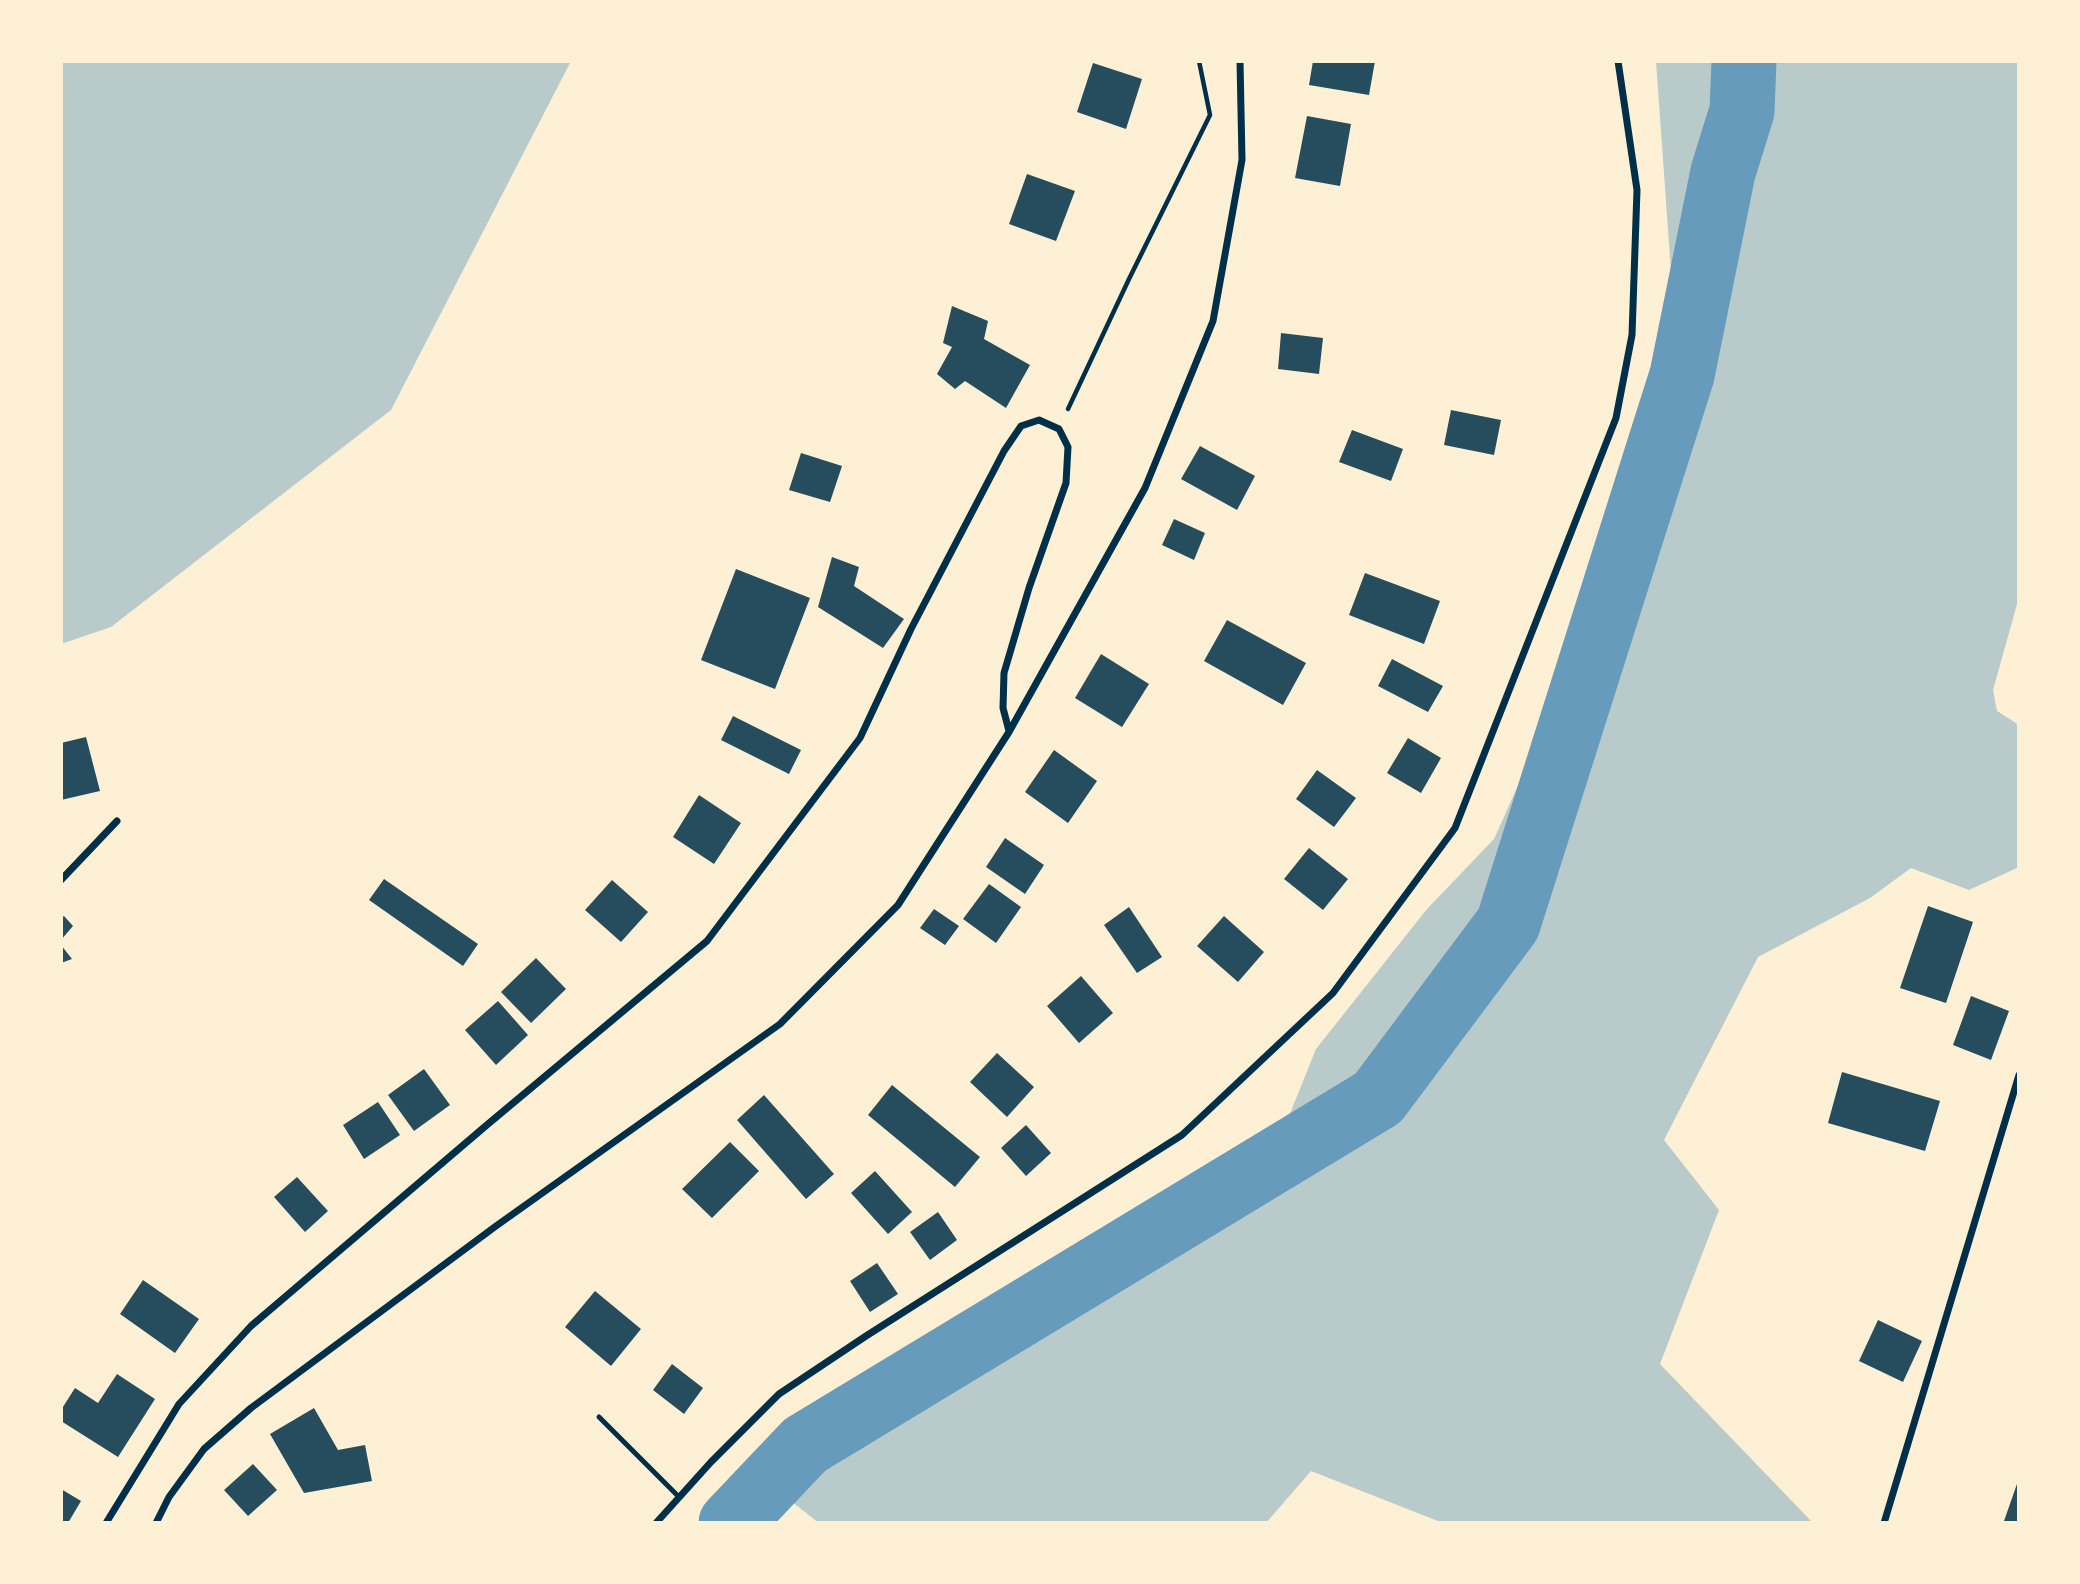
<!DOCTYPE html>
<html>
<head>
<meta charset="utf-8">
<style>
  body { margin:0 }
  #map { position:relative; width:2080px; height:1584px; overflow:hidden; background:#fdf0d5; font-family:Rubik,sans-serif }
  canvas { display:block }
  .frame { position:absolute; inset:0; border:63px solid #fdf0d5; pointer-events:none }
</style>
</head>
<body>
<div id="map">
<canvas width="2080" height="1584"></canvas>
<div class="frame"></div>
</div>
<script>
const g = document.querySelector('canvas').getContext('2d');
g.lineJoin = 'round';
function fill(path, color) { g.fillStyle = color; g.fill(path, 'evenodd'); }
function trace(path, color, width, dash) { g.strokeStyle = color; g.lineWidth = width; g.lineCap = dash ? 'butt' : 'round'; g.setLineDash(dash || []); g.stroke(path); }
const green = new Path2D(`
  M61 61H571L391 410 111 627 61 644Z
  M1656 61H2019V597L1993 690 1997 711 2019 725V867L1969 890 1911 868 1870 898 1758 957 1664 1140 1719 1210 1660 1364 1813 1523H1443L1311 1471 1266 1523H819L787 1498 759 1460 806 1419 979 1304 1158 1195 1281 1136 1316 1049 1427 909 1494 839 1542 732 1590 710 1706 340 1673 300Z`);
const river = new Path2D(`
  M731 1523 805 1445 1378 1098 1508 924 1682 375 1723 172 1742 111 1744 61`);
const building = new Path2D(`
  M1313 61H1375L1369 95 1309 85Z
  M1093 63 1142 79 1126 129 1077 112Z
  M1307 116 1351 124 1340 186 1295 178Z
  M1027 174 1075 191 1056 241 1009 224Z
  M952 306 988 321 984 339 1030 365 1006 408 965 381 955 389 937 374 952 347 943 343Z
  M1281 333 1323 338 1319 374 1278 369Z
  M1451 410 1501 420 1494 455 1444 445Z
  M1352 430 1403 449 1391 481 1339 462Z
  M1200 446 1255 476 1237 510 1181 479Z
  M801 453 842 466 830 502 789 490Z
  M1174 519 1205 533 1194 560 1162 545Z
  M832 557 859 567 854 586 904 619 883 648 818 607Z
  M736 569 810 598 775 689 701 660Z
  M1365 573 1440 601 1424 644 1349 615Z
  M1227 620 1306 663 1283 705 1204 661Z
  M1101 654 1149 684 1122 727 1075 698Z
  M1392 659 1443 686 1428 712 1378 686Z
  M733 716 801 750 789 774 721 740Z
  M86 737 100 791 61 800V743Z
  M1408 738 1441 758 1421 793 1387 773Z
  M1054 750 1097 781 1068 823 1025 792Z
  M1317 770 1356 798 1334 827 1296 799Z
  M699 795 741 823 714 864 673 837Z
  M1005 838 1044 865 1025 894 986 867Z
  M1309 848 1348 879 1323 910 1284 879Z
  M384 879 478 944 463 966 369 900Z
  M612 880 648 912 621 942 585 910Z
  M989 884 1021 907 996 943 963 919Z
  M1928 906 1973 922 1946 1003 1900 988Z
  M1129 907 1162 957 1137 973 1104 925Z
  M934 909 959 926 945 945 920 928Z
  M64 916 73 926 61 940V918Z
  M1224 916 1264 952 1238 982 1197 946Z
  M61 945 72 959 61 963Z
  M536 958 566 989 531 1023 501 992Z
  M1081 976 1113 1013 1079 1043 1047 1006Z
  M1971 996 2009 1011 1991 1060 1953 1045Z
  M498 1001 528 1035 496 1065 465 1030Z
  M997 1053 1034 1087 1007 1117 970 1082Z
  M424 1069 450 1105 414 1131 388 1095Z
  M1842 1072 1940 1101 1925 1151 1828 1123Z
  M892 1085 980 1157 955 1187 868 1115Z
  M764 1095 834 1174 806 1199 737 1120Z
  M378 1102 400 1135 364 1159 343 1125Z
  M1026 1125 1051 1153 1026 1176 1001 1148Z
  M730 1142 759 1171 712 1218 682 1189Z
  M875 1171 912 1212 888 1234 851 1193Z
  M297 1177 328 1211 305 1232 274 1197Z
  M938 1212 957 1240 930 1260 910 1232Z
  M877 1263 898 1294 870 1312 850 1281Z
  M143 1280 199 1319 175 1353 120 1314Z
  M595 1291 641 1329 611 1366 565 1327Z
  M1878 1320 1922 1341 1903 1382 1859 1361Z
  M672 1364 703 1388 684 1414 653 1390Z
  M117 1374 155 1399 118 1457 61 1421V1410L75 1388 98 1403Z
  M314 1408 338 1450 365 1445 372 1481 304 1493 270 1434Z
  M253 1464 277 1490 248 1516 224 1490Z
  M2018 1481 2019 1523H2009L2004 1521Z
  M61 1489 81 1501 68 1523H61Z`);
const path = new Path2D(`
  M1068 409 1129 279 1210 115 1199 61`);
const service = new Path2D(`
  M599 1417 679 1497`);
const minor = new Path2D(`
  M61 880 117 821
  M106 1523 179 1404 251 1326 488 1124 707 941 860 738 911 629 1004 451 1021 426 1039 420 1059 429 1068 447 1066 483 1029 588 1004 673 1003 708 1009 731
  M156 1523 169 1497 204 1449 251 1408 496 1226 780 1024 898 905 1009 732 1145 488 1213 321 1242 160 1240 61
  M656 1523 711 1462 779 1394 866 1336 1182 1135 1333 993 1455 828 1616 418 1632 335 1637 190 1618 61
  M1884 1523 2019 1075`);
fill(green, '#b9caca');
trace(river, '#669bbc', 65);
fill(building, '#264d5e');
trace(path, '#003049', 4.5);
trace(service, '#003049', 5);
trace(minor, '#003049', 7);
</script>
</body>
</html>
